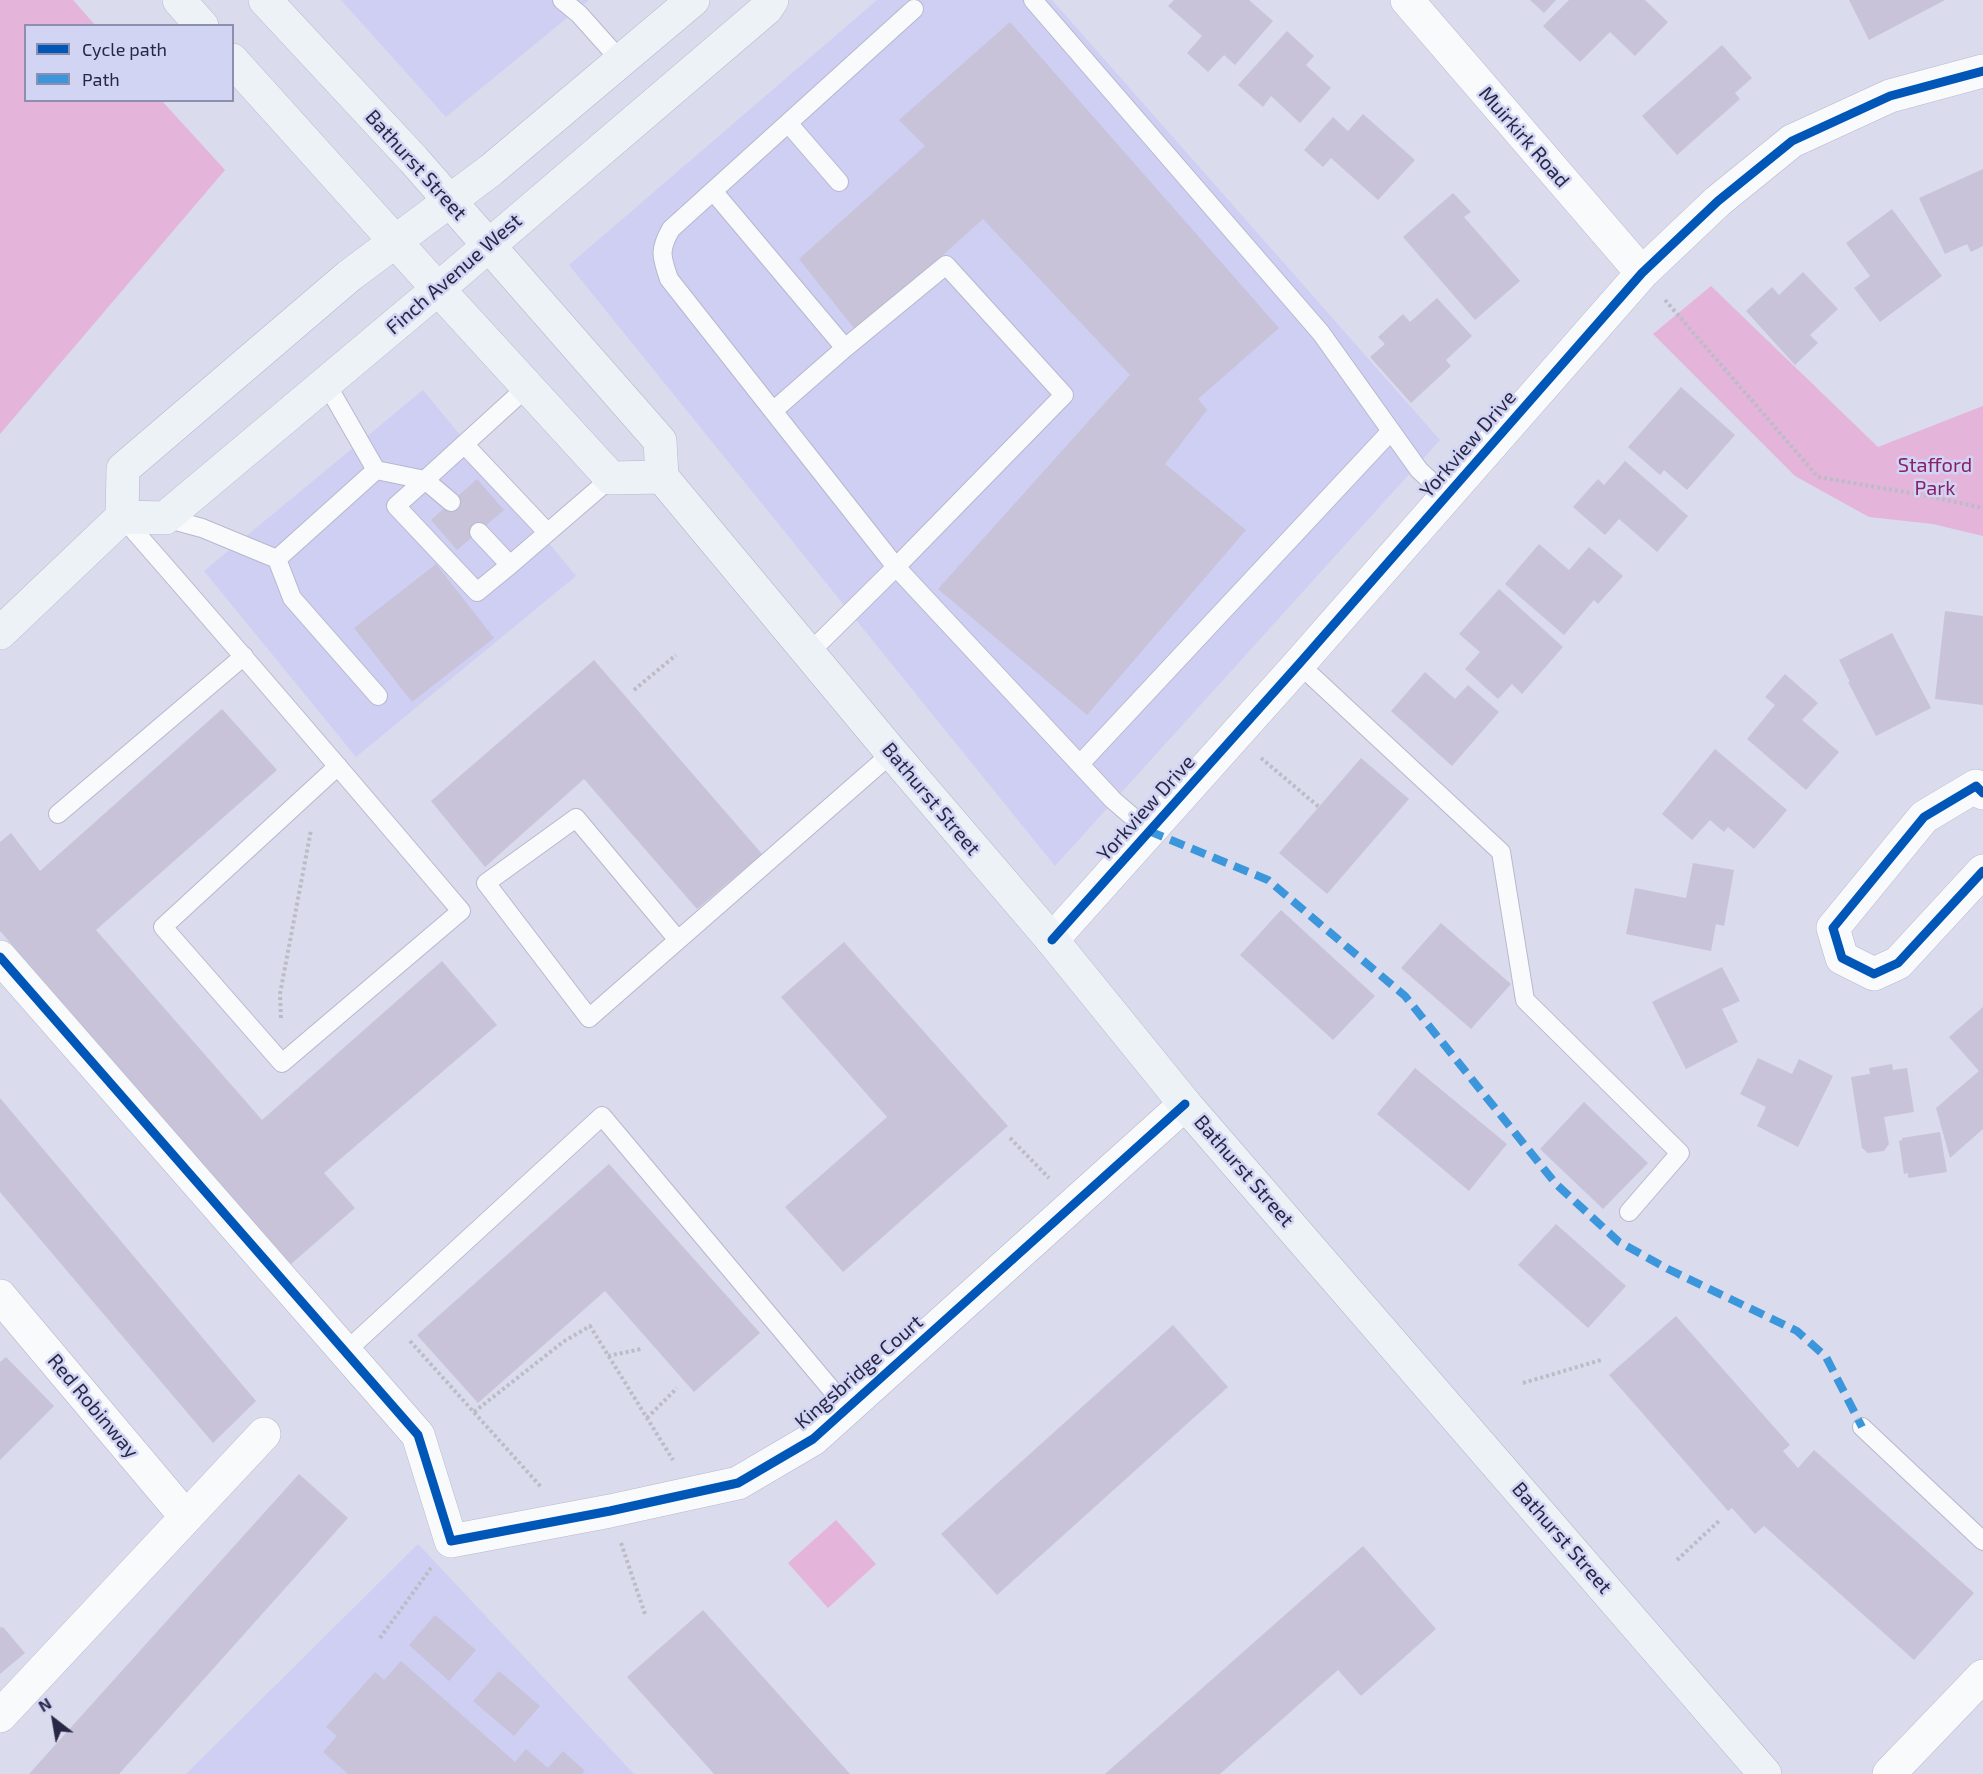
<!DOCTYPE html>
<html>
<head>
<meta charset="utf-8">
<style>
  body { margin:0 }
  #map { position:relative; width:1983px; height:1774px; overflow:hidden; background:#dadbec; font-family:"Exo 2",sans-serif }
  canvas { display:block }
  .legend { position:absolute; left:24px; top:24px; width:210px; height:78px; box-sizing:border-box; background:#d2d4f4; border:2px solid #8e8fae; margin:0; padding:8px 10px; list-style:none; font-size:18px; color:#282745 }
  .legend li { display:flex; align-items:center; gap:12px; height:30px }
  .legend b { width:30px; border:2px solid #8e8fae }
  .north { position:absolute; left:24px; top:1690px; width:60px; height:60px; -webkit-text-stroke:4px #d2d4f4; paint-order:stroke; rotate:329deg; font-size:16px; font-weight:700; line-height:24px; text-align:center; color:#282745 }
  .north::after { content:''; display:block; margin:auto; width:21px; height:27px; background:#282745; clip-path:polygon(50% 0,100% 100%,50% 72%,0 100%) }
</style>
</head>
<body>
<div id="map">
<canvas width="1983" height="1774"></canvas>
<ul class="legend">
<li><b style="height:8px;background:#0057b8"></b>Cycle path</li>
<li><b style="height:8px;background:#3c96db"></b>Path</li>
</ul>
<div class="north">N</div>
</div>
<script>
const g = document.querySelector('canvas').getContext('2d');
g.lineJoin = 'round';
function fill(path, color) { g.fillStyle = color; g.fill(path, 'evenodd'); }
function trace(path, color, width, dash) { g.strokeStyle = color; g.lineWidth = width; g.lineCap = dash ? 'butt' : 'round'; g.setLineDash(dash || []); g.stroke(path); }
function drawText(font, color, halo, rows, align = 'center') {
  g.font = font + ' "Exo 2",sans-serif'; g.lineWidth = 5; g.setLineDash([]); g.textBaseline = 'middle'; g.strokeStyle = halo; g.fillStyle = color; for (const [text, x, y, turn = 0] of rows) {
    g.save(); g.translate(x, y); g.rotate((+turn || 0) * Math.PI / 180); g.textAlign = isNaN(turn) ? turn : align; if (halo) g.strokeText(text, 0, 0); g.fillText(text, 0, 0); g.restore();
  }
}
const built = new Path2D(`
  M341 0H589L446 117Z
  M877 0H1052L1440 440 1055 866 569 265Z
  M423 390 576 576 356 757 204 571Z
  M418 1544 634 1774H186Z`);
const green = new Path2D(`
  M0 0H73L95 25 26 26V100L162 101 225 170 0 434Z
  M1711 286 1878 447 1983 406V536L1933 524 1869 517 1795 476 1653 334Z
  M836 1520 876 1564 828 1608 788 1563Z`);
const building = new Path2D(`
  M1174 0H1249L1273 21 1235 65 1224 55 1208 72 1187 53 1202 36 1168 6Z
  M1530 0H1556L1544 13Z
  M1569 0H1645L1668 22 1635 56 1610 32 1580 62 1543 26Z
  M1849 0H1945L1869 40Z
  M1010 22 1279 328 1198 399 1207 410 1165 464 1246 530 1087 715 938 589 1130 375 983 219 857 332 799 259 925 146 899 120Z
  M1287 31 1314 56 1306 65 1331 88 1300 123 1271 96 1263 107 1238 85Z
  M1722 45 1752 78 1735 93 1740 99 1677 155 1642 116Z
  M1363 114 1415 160 1378 200 1331 158 1323 167 1304 150 1333 117 1348 131Z
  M1983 169V246L1971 252 1967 244 1945 254 1919 198Z
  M1453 193 1471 212 1464 217 1520 281 1475 320 1403 237Z
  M1892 209 1942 276 1880 322 1854 288 1870 276 1846 243Z
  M1803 272 1838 309 1810 335 1818 343 1795 365 1746 311 1772 287 1779 295Z
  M1437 298 1472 336 1446 360 1451 366 1411 403 1370 357 1385 344 1378 337 1403 314 1410 322Z
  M1681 387 1735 435 1687 490 1664 470 1660 475 1628 447Z
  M1625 461 1688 516 1657 552 1619 519 1605 535 1573 507 1598 479 1604 485Z
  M477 479 504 510 457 550 431 520Z
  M1539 544 1569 570 1589 547 1623 576 1598 604 1594 600 1564 635 1505 584Z
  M436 564 494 638 412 702 354 628Z
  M1499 589 1563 647 1522 694 1512 684 1498 699 1465 669 1480 652 1459 634Z
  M1945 611 1983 616V705L1935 699Z
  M1892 633 1931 708 1876 736 1848 682H1850L1839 660Z
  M594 660 762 854 697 909 584 779 485 867 431 801Z
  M1425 672 1455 699 1468 685 1499 712 1452 766 1391 711Z
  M1785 674 1818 703 1802 720 1839 752 1806 790 1747 739 1775 705 1765 697Z
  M222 709 277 770 96 930 262 1120 442 961 497 1025 324 1173 355 1208 290 1265 0 931V842L11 833 40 871Z
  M1715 749 1787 810 1754 849 1728 827 1724 832 1710 820 1692 840 1662 814Z
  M1361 758 1409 799 1327 894 1279 853Z
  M1693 863 1734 870 1724 926 1716 924 1711 951 1626 934 1635 888 1686 898Z
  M1281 910 1375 996 1333 1040 1240 955Z
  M1441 923 1511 984 1471 1029 1401 968Z
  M844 942 1008 1126 843 1272 785 1207 887 1117 781 997Z
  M1722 967 1740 1001 1722 1009 1738 1042 1686 1069 1652 1002Z
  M1983 1007V1129L1950 1158 1936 1108 1979 1071 1949 1037Z
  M1758 1058 1792 1074 1799 1059 1833 1076 1798 1147 1757 1126 1766 1107 1740 1094Z
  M1892 1064 1893 1070 1907 1068 1914 1112 1884 1117 1889 1144 1884 1151 1868 1153 1862 1148 1851 1077 1870 1074 1869 1068Z
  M1415 1068 1507 1144 1469 1191 1377 1114Z
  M0 1098 256 1401 213 1443 0 1192Z
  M1584 1102 1648 1163 1603 1209 1540 1149Z
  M1940 1132 1947 1172 1908 1178V1173L1904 1174 1899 1141 1902 1140V1138Z
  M609 1164 760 1333 694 1392 605 1291 478 1403 417 1335Z
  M1556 1224 1626 1286 1588 1328 1518 1265Z
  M1676 1316 1790 1445 1783 1451 1798 1468 1814 1450 1974 1593 1914 1660 1764 1526 1755 1534 1732 1508 1728 1511 1609 1375Z
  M1173 1325 1228 1387 997 1595 941 1534Z
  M6 1357 54 1406 0 1460V1362Z
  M299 1474 348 1518 119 1774H29Z
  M1363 1546 1436 1629 1361 1696 1338 1670 1220 1774H1105Z
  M703 1610 850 1774H714L627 1677Z
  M435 1615 476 1650 449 1681 409 1645Z
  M0 1626 1 1628 3 1627 25 1653 0 1674Z
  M401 1661 515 1762 526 1749 548 1768 563 1751 585 1771 582 1774H348L323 1752 337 1736 326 1727 375 1672 384 1680Z
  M499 1671 540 1706 514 1736 473 1701Z`);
const path = new Path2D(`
  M1665 300 1818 477 1928 496 1983 508
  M634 690 676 655
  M1261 758 1319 807
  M281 1018 280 994 311 830
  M1010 1138 1049 1178
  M410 1341 542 1488
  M608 1356 641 1349
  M1523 1383 1601 1360
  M474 1412 563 1342 590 1326 673 1460
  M647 1418 677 1388
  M621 1543 645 1614
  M1677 1560 1720 1520
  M380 1638 431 1568`);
const service = new Path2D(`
  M562 0 579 14 621 61
  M1033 0 1321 333 1419 470 1447 496
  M788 123 839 182
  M713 191 845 348 946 265 1064 395 896 567 1113 800 1149 831
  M326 383 376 470
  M773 411 845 348
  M464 444 547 532
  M425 480 396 506 477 592 510 565
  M451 502 425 480 527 387
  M122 517C236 647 349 779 461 911L282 1063 163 927 338 766
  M165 518 202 528 277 559 376 470 425 480
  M479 532 510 565 611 478
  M277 559 292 598 378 696
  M808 654 896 567 669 279C661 256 659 250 671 229L914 9
  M1299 664 1501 852 1525 1000 1680 1153 1629 1212
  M1080 764 1391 431
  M58 814 244 656
  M678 940 576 818 486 883 589 1018 892 753
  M345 1352 602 1116 847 1408
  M1862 1427 1983 1541`);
const minor = new Path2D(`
  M1407 0 1642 273
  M1983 793 1976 786 1924 817 1833 928 1842 958 1874 974 1898 963 1983 871
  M1052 940 1299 664 1642 273 1718 201 1792 141 1890 96 1983 71
  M0 957 418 1435 451 1541 610 1511 738 1483 813 1439 1185 1104
  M0 1296 186 1517
  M0 1716 264 1434
  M1889 1774 1983 1676`);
const secondary = new Path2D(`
  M179 0 202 26
  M265 0 413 159 660 441 662 477 892 753 1052 940 1185 1104 1765 1774
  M232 60 438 289 611 478 662 477
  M122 517 123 469 349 276 491 170 693 0
  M0 633 122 517 165 518 438 289 766 9 772 0`);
const quiet = new Path2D(`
  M1149 831 1268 880 1405 996 1556 1184 1619 1242 1668 1269 1797 1331 1826 1357 1862 1427`);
const cycleway = new Path2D(`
  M1983 793 1976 786 1924 817 1833 928 1842 958 1874 974 1898 963 1983 871
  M1052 940 1299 664 1642 273 1718 201 1792 141 1890 96 1983 71
  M0 957 418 1435 451 1541 610 1511 738 1483 813 1439 1185 1104`);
const streetNames = [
  ["Muirkirk Road",1524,137,49],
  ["Bathurst Street",416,165,48],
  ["Finch Avenue West",454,274,-41],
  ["Yorkview Drive",1468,444,-49],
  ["Bathurst Street",931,799,50],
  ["Yorkview Drive",1146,808,-48],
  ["Bathurst Street",1244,1171,49],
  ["Kingsbridge Court",859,1372,-41],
  ["Red Robinway",93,1406,50],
  ["Bathurst Street",1562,1538,49]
];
const parkNames = [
  ["Stafford",1935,465],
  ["Park",1935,488]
];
fill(built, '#cecff3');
fill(green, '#e4b4da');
fill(building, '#c8c3d9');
trace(service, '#b7b7ce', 20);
trace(minor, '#b7b7ce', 34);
trace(secondary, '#b7b7ce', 34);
trace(path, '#bcbcc7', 4, [3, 3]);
trace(service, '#f9fafc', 18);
trace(minor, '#f9fafc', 33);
trace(secondary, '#edf2f6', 33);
trace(quiet, '#3c96db', 8, [15, 8]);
trace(cycleway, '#0057b8', 9);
drawText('20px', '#282745', '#d2d4f4', streetNames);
drawText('20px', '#89206a', '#d2d4f4', parkNames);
</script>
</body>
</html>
